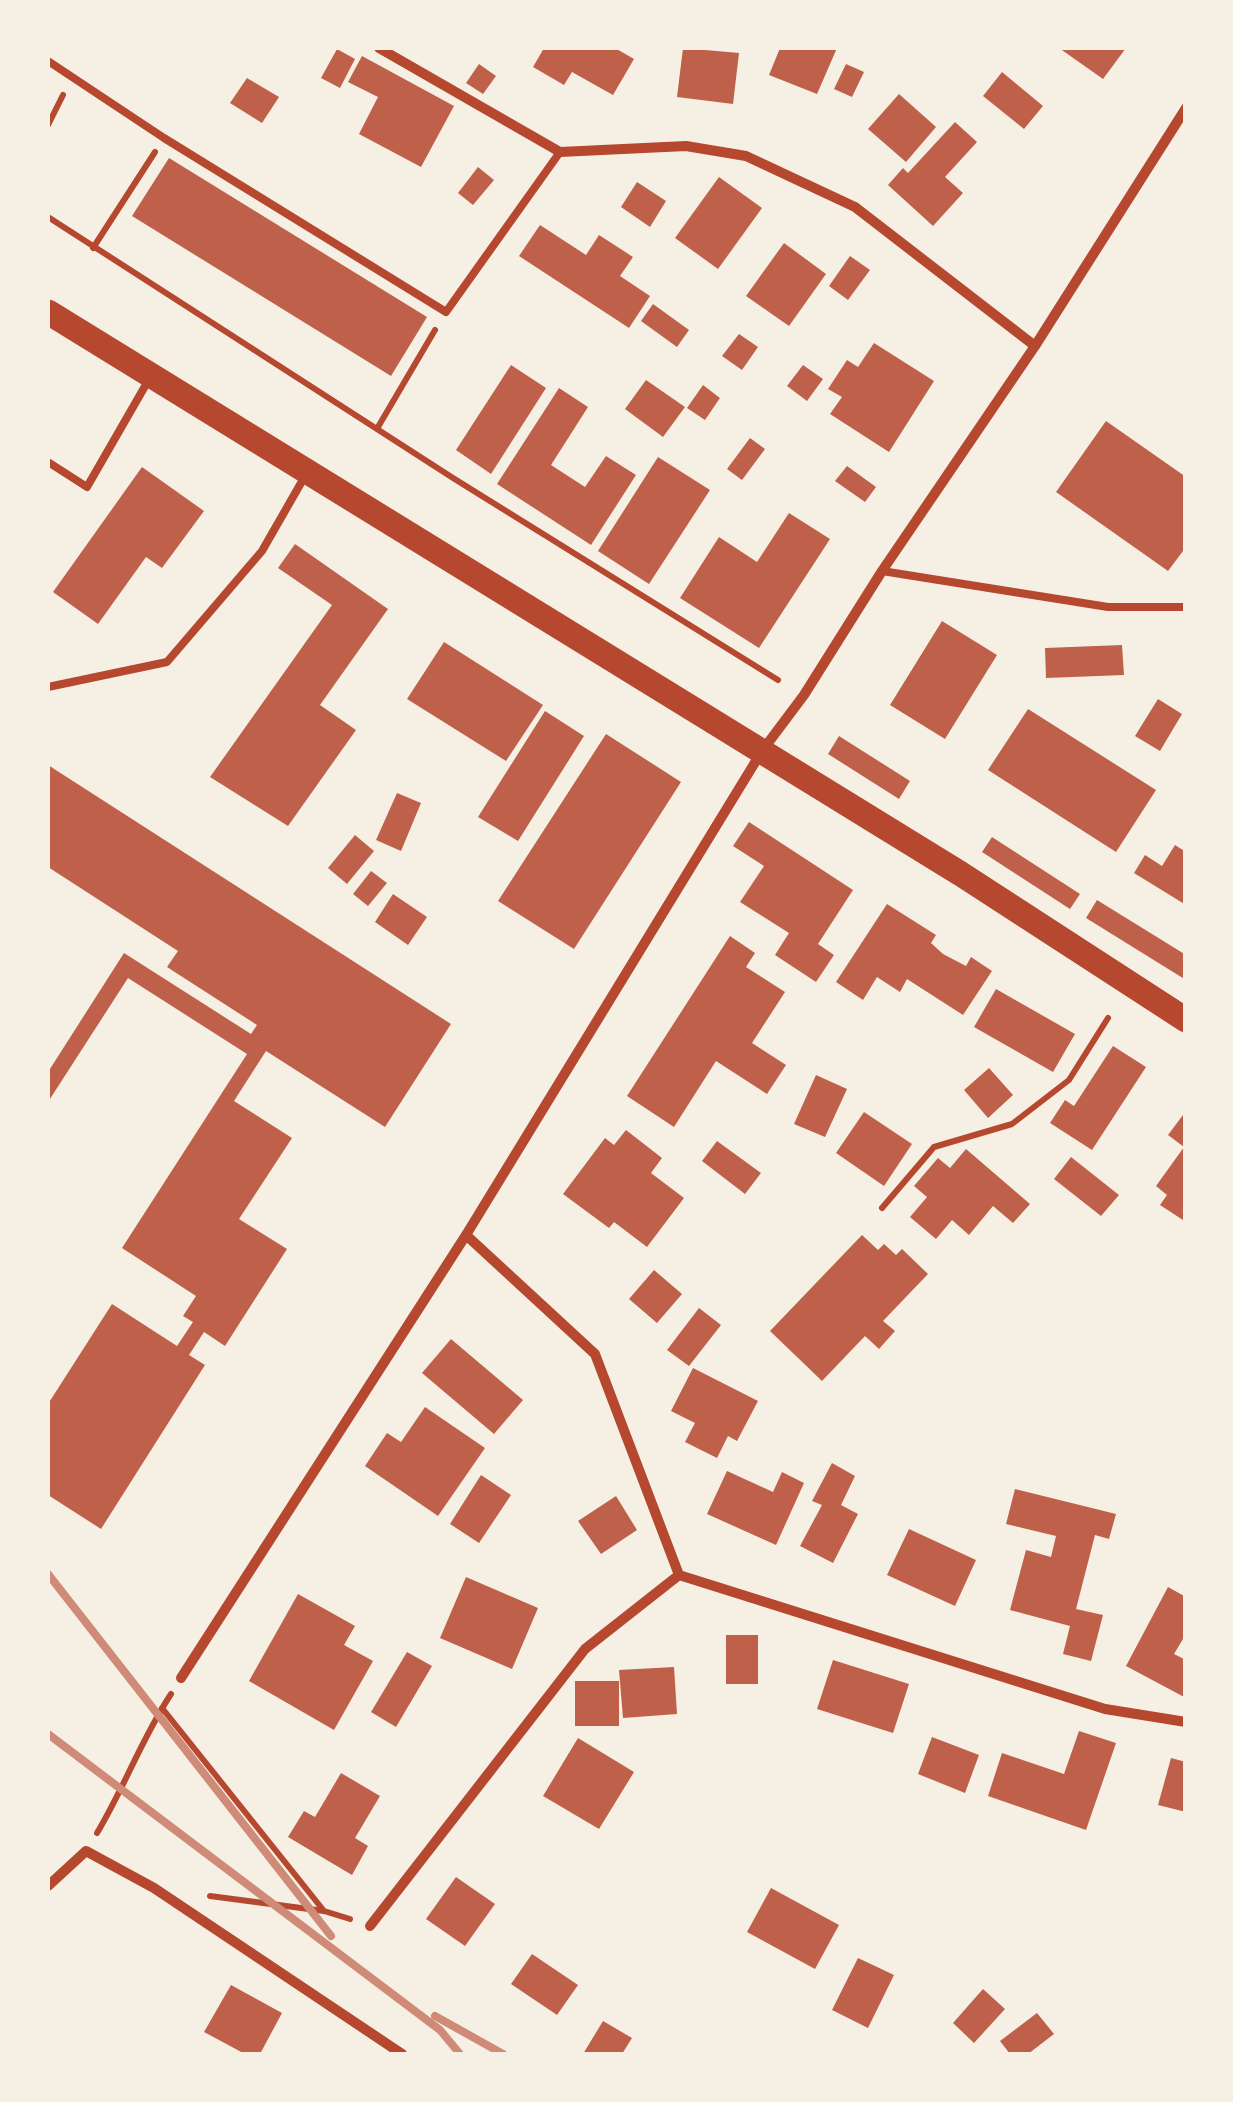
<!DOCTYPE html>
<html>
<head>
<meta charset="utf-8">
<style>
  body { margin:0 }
  #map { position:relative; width:1233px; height:2102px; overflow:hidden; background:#f6efe4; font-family:"Fira Sans Condensed",sans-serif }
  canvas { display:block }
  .frame { position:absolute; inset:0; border:50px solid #f6efe4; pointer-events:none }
</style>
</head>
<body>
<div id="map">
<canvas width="1233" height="2102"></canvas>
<div class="frame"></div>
</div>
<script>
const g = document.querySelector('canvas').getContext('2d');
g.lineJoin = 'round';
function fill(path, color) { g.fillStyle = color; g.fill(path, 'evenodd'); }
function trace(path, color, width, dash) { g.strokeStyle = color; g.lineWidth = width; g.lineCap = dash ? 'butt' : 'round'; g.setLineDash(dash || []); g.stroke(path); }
const building = new Path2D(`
  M544 48H615L634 59 613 95 572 72 564 85 533 67Z
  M683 48 739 53 733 104 677 97Z
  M780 48H837L817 94 769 75Z
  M1059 48H1126L1103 79Z
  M337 49 355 59 340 88 321 78Z
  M362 56 454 106 421 167 359 134 378 97 348 82Z
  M479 64 496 76 483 94 466 83Z
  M846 64 864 72 852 97 834 89Z
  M1002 72 1043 106 1024 129 983 96Z
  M247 78 279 97 262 123 230 103Z
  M899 94 936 127 906 162 868 129Z
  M955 122 977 142 945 177 963 193 933 226 888 185 903 168 908 173Z
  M169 158 427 317 391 376 132 216Z
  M478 167 494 180 473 205 458 193Z
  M719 177 762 208 718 269 675 238Z
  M637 182 666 201 650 227 621 207Z
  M540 225 586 255 599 235 633 257 620 276 650 296 629 328 519 256Z
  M784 243 826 274 789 326 746 296Z
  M850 256 870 270 848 300 829 286Z
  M653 304 689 330 677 347 641 321Z
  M739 334 758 347 742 370 722 356Z
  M874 343 934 381 889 452 830 414 842 397 828 389 847 360 858 367Z
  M511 365 546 388 491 474 456 450Z
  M803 365 823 379 807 401 787 386Z
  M646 380 685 407 663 437 625 409Z
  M703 385 720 398 705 420 687 408Z
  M559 388 588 407 551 465 585 487 606 456 636 475 591 545 497 484Z
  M1106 421 1186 477V547L1168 571 1056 492Z
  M750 438 765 449 742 480 727 469Z
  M658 457 710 490 649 584 598 551Z
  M847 466 876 487 865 502 835 481Z
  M142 467 204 511 162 568 146 557 98 624 53 592Z
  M789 513 830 539 759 648 680 598 719 537 757 562Z
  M295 544 388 609 320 705 356 730 288 826 210 777 332 605 278 568Z
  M942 621 997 655 945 739 890 705Z
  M444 642 543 705 506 761 407 699Z
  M1122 645 1124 675 1046 678 1045 648Z
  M1158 699 1182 714 1160 751 1135 736Z
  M1028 709 1156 790 1116 852 988 770Z
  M545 711 584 736 518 841 478 817Z
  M606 734 681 782 574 949 498 901Z
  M839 736 910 781 899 799 828 754Z
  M48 765 451 1024 385 1127 266 1051 234 1101 292 1138 239 1219 287 1249 225 1346 204 1332 189 1355 205 1365 101 1529 48 1495V1404L112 1304 177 1346 193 1322 183 1316 196 1296 122 1248 247 1054 128 978 48 1102V1072L124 953 251 1034 257 1025 167 967 178 951 48 867Z
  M397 793 421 803 401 851 376 840Z
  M749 822 853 890 818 944 834 955 816 982 775 955 789 933 740 902 764 866 733 846Z
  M355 835 374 851 347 884 328 868Z
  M992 837 1080 894 1070 909 982 852Z
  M1175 845 1186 852V905L1134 873 1145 855 1162 866Z
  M371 871 387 883 368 906 353 894Z
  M393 894 427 917 408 945 375 922Z
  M1097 900 1186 955V980L1086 918Z
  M887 904 936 935 931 943 943 954 966 966 971 957 992 971 963 1015 907 979 900 992 877 977 863 1000 836 982Z
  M730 936 755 953 746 967 785 992 752 1043 786 1065 767 1094 716 1061 674 1127 627 1096Z
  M996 989 1075 1034 1053 1072 974 1027Z
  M1113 1046 1146 1067 1092 1150 1050 1123 1065 1100 1074 1106Z
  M989 1068 1013 1095 988 1118 964 1090Z
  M816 1075 847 1089 825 1137 794 1124Z
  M1186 1111V1222L1160 1205 1167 1195 1156 1186 1184 1147 1168 1135Z
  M864 1112 912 1144 884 1186 836 1153Z
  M626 1130 662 1158 651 1173 684 1198 647 1247 614 1222 609 1228 563 1194 605 1138 614 1145Z
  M717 1141 761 1173 745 1194 702 1161Z
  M966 1149 1030 1204 1013 1223 993 1206 969 1235 952 1220 936 1239 910 1217 927 1197 914 1186 938 1158 950 1168Z
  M1071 1157 1119 1195 1101 1216 1054 1179Z
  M862 1235 878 1250 884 1244 896 1255 902 1249 928 1274 883 1321 895 1331 879 1349 865 1336 822 1381 770 1331Z
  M654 1270 682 1294 657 1323 629 1299Z
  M699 1308 721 1325 689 1366 667 1350Z
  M451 1339 523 1400 494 1434 422 1373Z
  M693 1368 758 1401 737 1441 728 1436 717 1458 685 1442 695 1423 671 1411Z
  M425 1407 485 1448 438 1516 365 1466 387 1433 401 1442Z
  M832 1463 855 1476 841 1505 858 1514 833 1563 800 1546 822 1505 812 1501Z
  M727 1471 773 1492 782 1472 804 1483 776 1545 707 1514Z
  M481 1475 511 1495 479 1543 450 1524Z
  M1015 1489 1116 1514 1109 1539 1095 1535 1076 1609 1103 1615 1091 1661 1063 1654 1070 1626 1010 1610 1026 1550 1051 1557 1056 1536 1006 1524Z
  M616 1496 637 1530 601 1554 578 1521Z
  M909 1529 976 1560 955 1606 887 1575Z
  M466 1577 538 1608 512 1669 440 1638Z
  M1168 1587 1186 1597V1640L1183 1639 1174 1654 1186 1660V1698L1126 1666Z
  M298 1594 355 1626 344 1645 373 1661 334 1730 249 1681Z
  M726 1635H758V1684H726Z
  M407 1652 432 1666 396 1727 371 1712Z
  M833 1660 909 1684 893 1733 817 1709Z
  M674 1667 677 1714 623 1718 619 1670Z
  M575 1681H619V1726H575Z
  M1079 1731 1116 1743 1086 1830 988 1796 1002 1753 1064 1774Z
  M932 1737 979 1755 965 1793 918 1774Z
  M578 1738 634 1772 599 1829 543 1796Z
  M1171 1758 1186 1762V1812L1158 1805Z
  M341 1773 380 1796 355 1838 368 1846 352 1875 288 1837 304 1811 315 1817Z
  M456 1877 495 1904 465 1946 426 1919Z
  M771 1888 839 1925 815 1969 747 1932Z
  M532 1954 578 1985 557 2015 511 1984Z
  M858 1958 894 1975 868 2028 832 2010Z
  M231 1985 282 2013 260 2054H245L204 2032Z
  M983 1989 1005 2009 974 2043 953 2023Z
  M1037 2013 1054 2034 1028 2054H1010L1000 2041Z
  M603 2021 632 2038 622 2054H583Z`);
const path = new Path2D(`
  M48 125 63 95
  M48 217 453 478 778 680
  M93 248 155 152
  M378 427 435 330
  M882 1208 934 1147 1012 1124 1069 1080 1108 1018
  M162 1708 324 1911
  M97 1833C124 1788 142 1738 171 1694
  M210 1896 324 1911 350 1919`);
const service = new Path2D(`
  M48 61 164 138 446 312 560 152
  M48 462 87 487 148 381
  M882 571 1108 607H1186
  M48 687 167 662 262 551 305 476`);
const minor = new Path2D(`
  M379 48 560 152 686 146 746 156 855 207 1035 346
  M466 1235 595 1354 679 1575
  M181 1678 466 1235 762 751 804 695 882 571 1035 346 1186 108
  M48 1886 86 1851 154 1888 402 2054
  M370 1926 585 1649 679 1575 1105 1709 1186 1722`);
const primary = new Path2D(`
  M48 312 961 874 1186 1020`);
const rail = new Path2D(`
  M48 1574 331 1936
  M48 1734 440 2030 460 2054
  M435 2016 503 2054`);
fill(building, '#bf614a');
trace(path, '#b5482f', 6);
trace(service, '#b5482f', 8);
trace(minor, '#b5482f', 10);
trace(primary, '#b5482f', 25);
trace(rail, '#cf8b77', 8);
</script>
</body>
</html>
